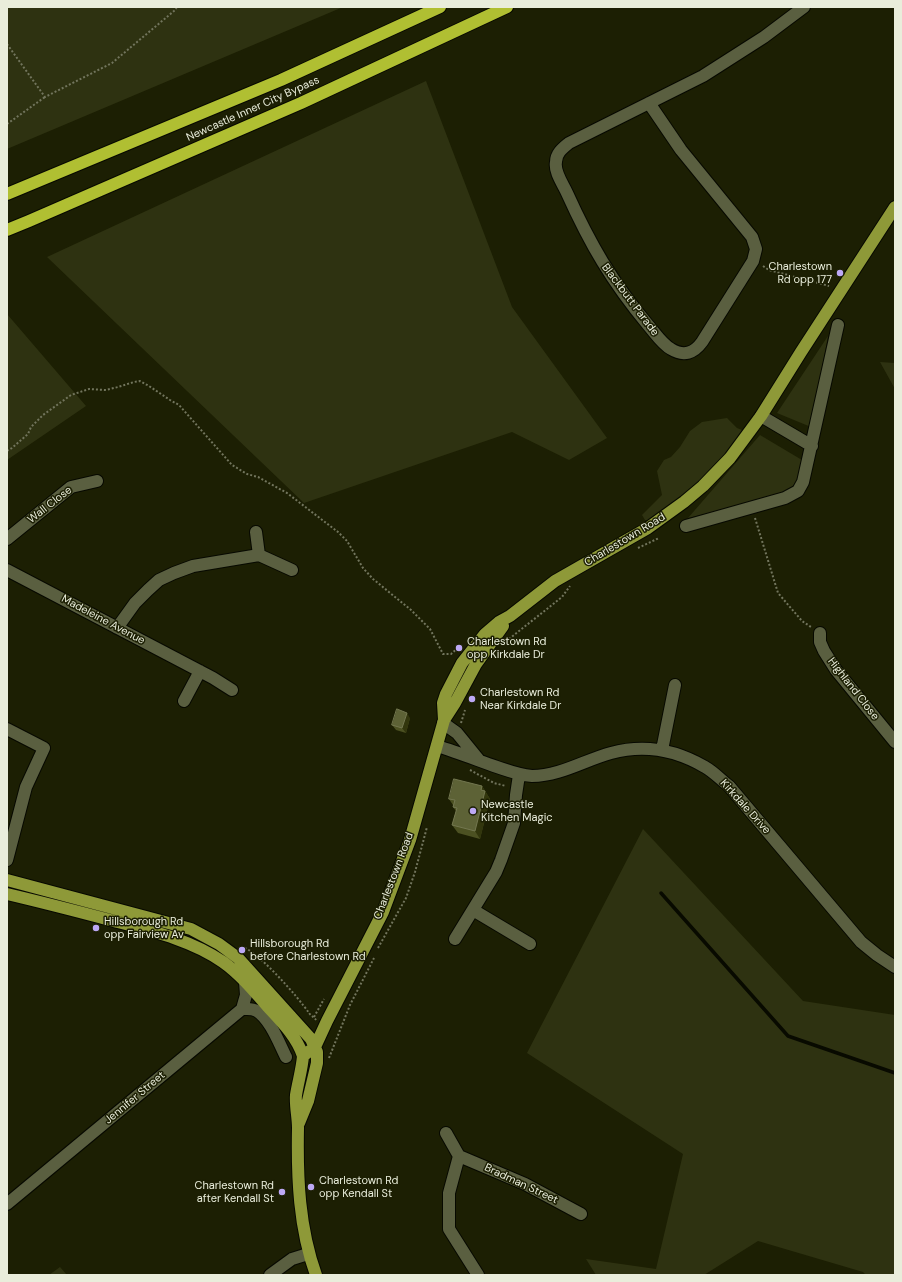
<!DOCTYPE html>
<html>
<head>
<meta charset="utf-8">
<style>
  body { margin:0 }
  #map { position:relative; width:902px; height:1282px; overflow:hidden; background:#1c1f03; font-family:"DM Sans",sans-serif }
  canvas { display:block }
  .frame { position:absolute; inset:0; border:8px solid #e9eddb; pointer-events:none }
</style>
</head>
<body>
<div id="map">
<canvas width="902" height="1282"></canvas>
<div class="frame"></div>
</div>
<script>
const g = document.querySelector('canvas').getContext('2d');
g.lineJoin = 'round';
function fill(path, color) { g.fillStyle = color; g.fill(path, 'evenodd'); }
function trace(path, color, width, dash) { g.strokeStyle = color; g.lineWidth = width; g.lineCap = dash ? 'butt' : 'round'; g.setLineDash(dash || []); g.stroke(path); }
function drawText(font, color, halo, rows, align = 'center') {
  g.font = font + ' "DM Sans",sans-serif'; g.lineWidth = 3; g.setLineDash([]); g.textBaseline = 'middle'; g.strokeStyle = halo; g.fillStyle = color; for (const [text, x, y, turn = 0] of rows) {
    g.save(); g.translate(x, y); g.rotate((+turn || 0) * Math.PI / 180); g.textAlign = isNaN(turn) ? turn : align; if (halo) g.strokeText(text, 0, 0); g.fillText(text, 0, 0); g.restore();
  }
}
const green = new Path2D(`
  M7 7H343L7 149Z
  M426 81 512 307 607 438 569 460 512 432 304 503 47 257Z
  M7 314 86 406 7 460Z
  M828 336 811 427 777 413Z
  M880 362 895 363V389Z
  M727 418 737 428 742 430 726 456 704 480 648 521 645 520 642 515 662 495 657 471 664 460 671 457 680 447 690 431 702 422Z
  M760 435 807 463 793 494 688 518Z
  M643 829 803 1001 895 1015V1275H866L863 1272 758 1241 704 1275H596L586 1259 656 1269 683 1154 527 1053Z
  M60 1267 67 1275H49Z`);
const stream = new Path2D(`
  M661 893 788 1036 895 1073`);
const path = new Path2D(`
  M7 44 45 97 112 63 174 11 177 7
  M7 124 45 97
  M763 266 769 270 829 286
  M7 451 12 448 28 434 31 427 43 415 71 395 89 389 106 390 118 387 134 382 140 381 149 386 170 400 179 405 232 465 247 474 258 477 287 493 338 532 347 541 363 568 373 579 411 610 430 629 443 654H451L459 647
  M755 518 778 593 802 621 811 627
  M638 548 659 538
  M509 639 562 597 570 586
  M461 723 465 710
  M470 770 494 783 506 786
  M245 948C262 956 298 997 309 1013 311 1016 314 1017 316 1020
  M378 948 406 898 415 872 427 827
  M314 1017 324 999
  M329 1058 350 1005 374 958`);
const minor = new Path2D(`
  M649 103 681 150 752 237 756 249 753 261 702 342C694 353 684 357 671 349 662 344 655 333 648 325 612 282 590 244 567 193 563 184 554 172 556 162 556 153 563 148 569 143L703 76 764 37 804 7
  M761 416 812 446
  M686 526 785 498 798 491 803 482 838 325
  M256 532 259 555
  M7 539 71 487 97 481
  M7 570 213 678 232 690
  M117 628 135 603 148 590 159 580 174 573 193 566 259 555 292 570
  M820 633V642L824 651 836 670 895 742
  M184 701 200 671
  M443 723 457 733 479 760
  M7 729 44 748 26 787 7 860
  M437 746C457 752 477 760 497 767 509 771 519 775 532 776 560 776 585 760 611 753 644 744 676 750 705 767 714 772 721 780 729 786L861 942 877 955 895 967
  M662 750 675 685
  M473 910 530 944
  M455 939 496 872 501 860 514 823 516 795 519 775
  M242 1009C247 1009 252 1008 257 1011 270 1019 279 1043 286 1057
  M446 1133 459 1156
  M7 1204 242 1009 246 995 245 982
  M270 1275 292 1259 308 1254
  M478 1275 449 1229V1193L459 1156 525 1184 581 1214`);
const major = new Path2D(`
  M444 720 443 703 446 694 462 663 485 634 499 622 510 616 555 581 648 528 684 502 703 486 730 458 761 416 801 352 895 207
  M7 880 191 929 219 944 238 958 311 1039 317 1052V1063L308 1101 299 1123
  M7 894C41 902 76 911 110 920 148 930 190 939 223 962 240 974 254 991 268 1007 281 1021 297 1037 303 1056 302 1069 298 1082 296 1095 295 1105 298 1117 298 1128 297 1178 299 1228 316 1275
  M303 1056 315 1047 327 1021 383 912 410 840 444 720 455 703 476 664 503 626`);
const highway = new Path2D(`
  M7 194 281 80 440 7
  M7 230 29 221 301 103 507 7`);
const wall = new Path2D(`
  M410 718 406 733 396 730 392 725Z
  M482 786 490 799 480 839 458 833 452 825 456 811 453 807V805L449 799Z`);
const shadedWall = new Path2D(`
  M407 713 410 718 406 733 402 728Z
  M482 786 490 799 480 839 475 831Z`);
const building = new Path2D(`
  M397 709 407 713 402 728 392 725Z
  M454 779 482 786 481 790 485 791 475 831 452 825 457 808 453 807 455 800 449 799Z`);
const markers = [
  [840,273,4,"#bda9f5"],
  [459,648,4,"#bda9f5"],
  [472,699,4,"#bda9f5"],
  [473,811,4,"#bda9f5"],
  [96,928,4,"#bda9f5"],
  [242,950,4,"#bda9f5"],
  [311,1187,4,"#bda9f5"],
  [282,1192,4,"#bda9f5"]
];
const streetNames = [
  ["Newcastle Inner City Bypass",253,109,-24],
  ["Blackbutt Parade",630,300,53],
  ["Wall Close",50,505,-38],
  ["Charlestown Road",625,540,-31],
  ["Madeleine Avenue",103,620,28],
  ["Highland Close",853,689,52],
  ["Kirkdale Drive",745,807,48],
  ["Charlestown Road",394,876,-69],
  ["Jennifer Street",135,1098,-40],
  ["Bradman Street",521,1184,25]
];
const poiNames = [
  ["Charlestown",832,267,"right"],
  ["Rd opp 177",832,280,"right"],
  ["Charlestown Rd",467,642],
  ["opp Kirkdale Dr",467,655],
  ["Charlestown Rd",480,693],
  ["Near Kirkdale Dr",480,706],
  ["Newcastle",481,805],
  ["Kitchen Magic",481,818],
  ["Hillsborough Rd",104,922],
  ["opp Fairview Av",104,935],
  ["Hillsborough Rd",250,944],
  ["before Charlestown Rd",250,957],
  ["Charlestown Rd",319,1181],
  ["opp Kendall St",319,1194],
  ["Charlestown Rd",274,1186,"right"],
  ["after Kendall St",274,1199,"right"]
];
fill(green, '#2e3211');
trace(stream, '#080a00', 3.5);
trace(minor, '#070900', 14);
trace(major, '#070900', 14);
trace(highway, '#070900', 14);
trace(path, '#72755d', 2, [2, 2]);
trace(minor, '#5a5f40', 12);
trace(major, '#8e9938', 12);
trace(highway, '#b0bf32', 12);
fill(wall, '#4c5122');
fill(shadedWall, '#32360d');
fill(building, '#5d6236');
trace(building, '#737750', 1);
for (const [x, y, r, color] of markers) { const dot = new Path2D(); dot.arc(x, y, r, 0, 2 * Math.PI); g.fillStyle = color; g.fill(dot); trace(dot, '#1c1f03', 1.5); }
drawText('11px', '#e9eddb', '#1c1f03', streetNames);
drawText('11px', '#e9eddb', '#1c1f03', poiNames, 'left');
</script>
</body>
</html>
